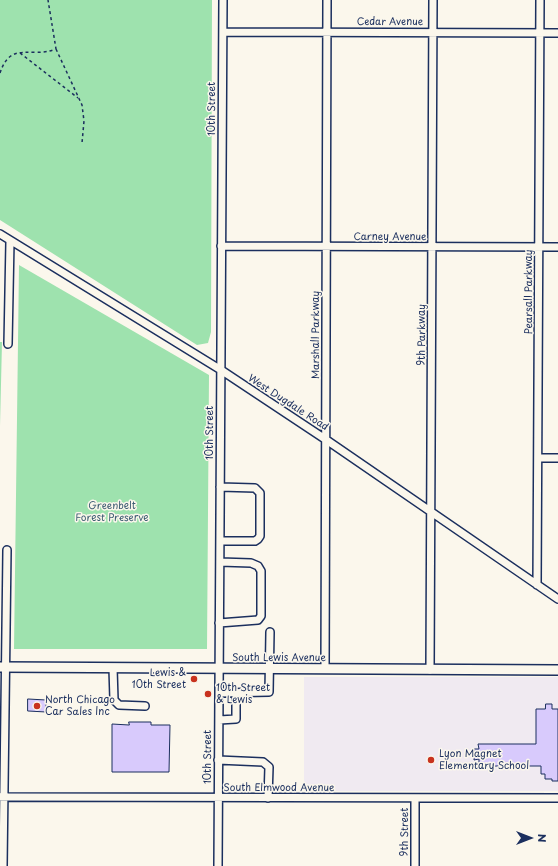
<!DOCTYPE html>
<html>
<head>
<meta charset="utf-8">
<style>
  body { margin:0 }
  #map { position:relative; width:558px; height:866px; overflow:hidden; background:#fbf7ec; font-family:"Playpen Sans",sans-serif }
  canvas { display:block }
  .north { position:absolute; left:510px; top:818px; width:40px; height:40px; -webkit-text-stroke:3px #fbf7ec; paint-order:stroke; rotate:90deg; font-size:11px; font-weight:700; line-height:16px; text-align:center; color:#1b2f5e }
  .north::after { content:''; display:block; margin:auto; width:14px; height:18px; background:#1b2f5e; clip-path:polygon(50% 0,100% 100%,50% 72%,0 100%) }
</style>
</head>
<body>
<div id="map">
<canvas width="558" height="866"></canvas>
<div class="north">N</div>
</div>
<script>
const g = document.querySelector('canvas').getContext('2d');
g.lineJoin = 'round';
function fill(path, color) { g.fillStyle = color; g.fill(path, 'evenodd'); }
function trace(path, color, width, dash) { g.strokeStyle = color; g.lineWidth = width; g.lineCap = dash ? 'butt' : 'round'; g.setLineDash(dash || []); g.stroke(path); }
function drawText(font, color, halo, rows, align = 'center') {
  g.font = font + ' "Playpen Sans",sans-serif'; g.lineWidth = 3; g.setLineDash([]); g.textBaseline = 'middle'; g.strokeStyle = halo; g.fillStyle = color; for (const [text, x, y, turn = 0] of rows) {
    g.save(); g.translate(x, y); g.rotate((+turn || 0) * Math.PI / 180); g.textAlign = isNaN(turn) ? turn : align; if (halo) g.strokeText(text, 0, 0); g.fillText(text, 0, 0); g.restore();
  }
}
const built = new Path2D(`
  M304 677H558V791H304Z`);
const green = new Path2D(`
  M0 0H212L211 332 208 343 197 345 0 220Z
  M19 265 209 375 207 649H14Z
  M0 342H2L0 426Z`);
const building = new Path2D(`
  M28 699 46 700V712L28 711Z
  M546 704H552V709H558V781H552V779H545V774H541V766H479V759L474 760V749H479L478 744H536V709H545Z
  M129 722H151V725H170L169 772H112V724L129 725Z`);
const path = new Path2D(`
  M56 49 82 105 84 121 82 143
  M20 53 78 98
  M0 73C11 40 31 59 56 49L48 0`);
const minor = new Path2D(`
  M223 32 558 33
  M0 234 221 370 325 439 558 599
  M221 246 558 247
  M8 344 10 241
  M538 458H558
  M220 541H255L258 539 260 536V493L255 488 220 487
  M537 585 540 0
  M219 623 258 620 261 616V571L258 566 251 563 220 562
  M113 668 114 700 119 705 145 706
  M325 669 327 0
  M430 670 433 0
  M219 693 269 692 270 632
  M219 720 236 719V693
  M218 760 263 762 269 767 268 798
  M0 797 558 798
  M3 866 7 550
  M218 866 223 0
  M415 866V798`);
const major = new Path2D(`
  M0 667 558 670`);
const markers = [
  [194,679,4,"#c8321e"],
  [208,694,4,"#c8321e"],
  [37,706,4,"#c8321e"],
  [431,760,4,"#c8321e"]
];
const streetNames = [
  ["Cedar Avenue",390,22],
  ["10th Street",212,109,-90],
  ["Carney Avenue",390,237],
  ["Pearsall Parkway",529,292,-90],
  ["Marshall Parkway",316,335,-90],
  ["9th Parkway",422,335,-90],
  ["West Dugdale Road",288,403,33],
  ["10th Street",210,433,-90],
  ["South Lewis Avenue",279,658],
  ["10th Street",208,757,-90],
  ["South Elmwood Avenue",279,788],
  ["9th Street",405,832,-90]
];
const parkNames = [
  ["Greenbelt",112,506],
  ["Forest Preserve",112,518]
];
const poiNames = [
  ["Lewis &",186,673,"right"],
  ["10th Street",186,685,"right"],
  ["10th Street",216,688],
  ["& Lewis",216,700],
  ["North Chicago",45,700],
  ["Car Sales Inc",45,712],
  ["Lyon Magnet",439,754],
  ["Elementary School",439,766]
];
fill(built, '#f0eaf1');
fill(green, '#9ee2ae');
fill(building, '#d8cafc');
trace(building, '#1b2f5e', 1);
trace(minor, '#1b2f5e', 10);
trace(major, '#1b2f5e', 12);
trace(path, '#1b2f5e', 1.5, [3, 3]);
trace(minor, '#fbf7ec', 7);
trace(major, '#fbf7ec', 9);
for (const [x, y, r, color] of markers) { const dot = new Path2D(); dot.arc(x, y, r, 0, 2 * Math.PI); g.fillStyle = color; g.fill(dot); trace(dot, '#fbf7ec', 1.5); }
drawText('10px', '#1b2f5e', '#fbf7ec', streetNames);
drawText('10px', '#3c5c72', '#fbf7ec', parkNames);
drawText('10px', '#1b2f5e', '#fbf7ec', poiNames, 'left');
</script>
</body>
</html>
